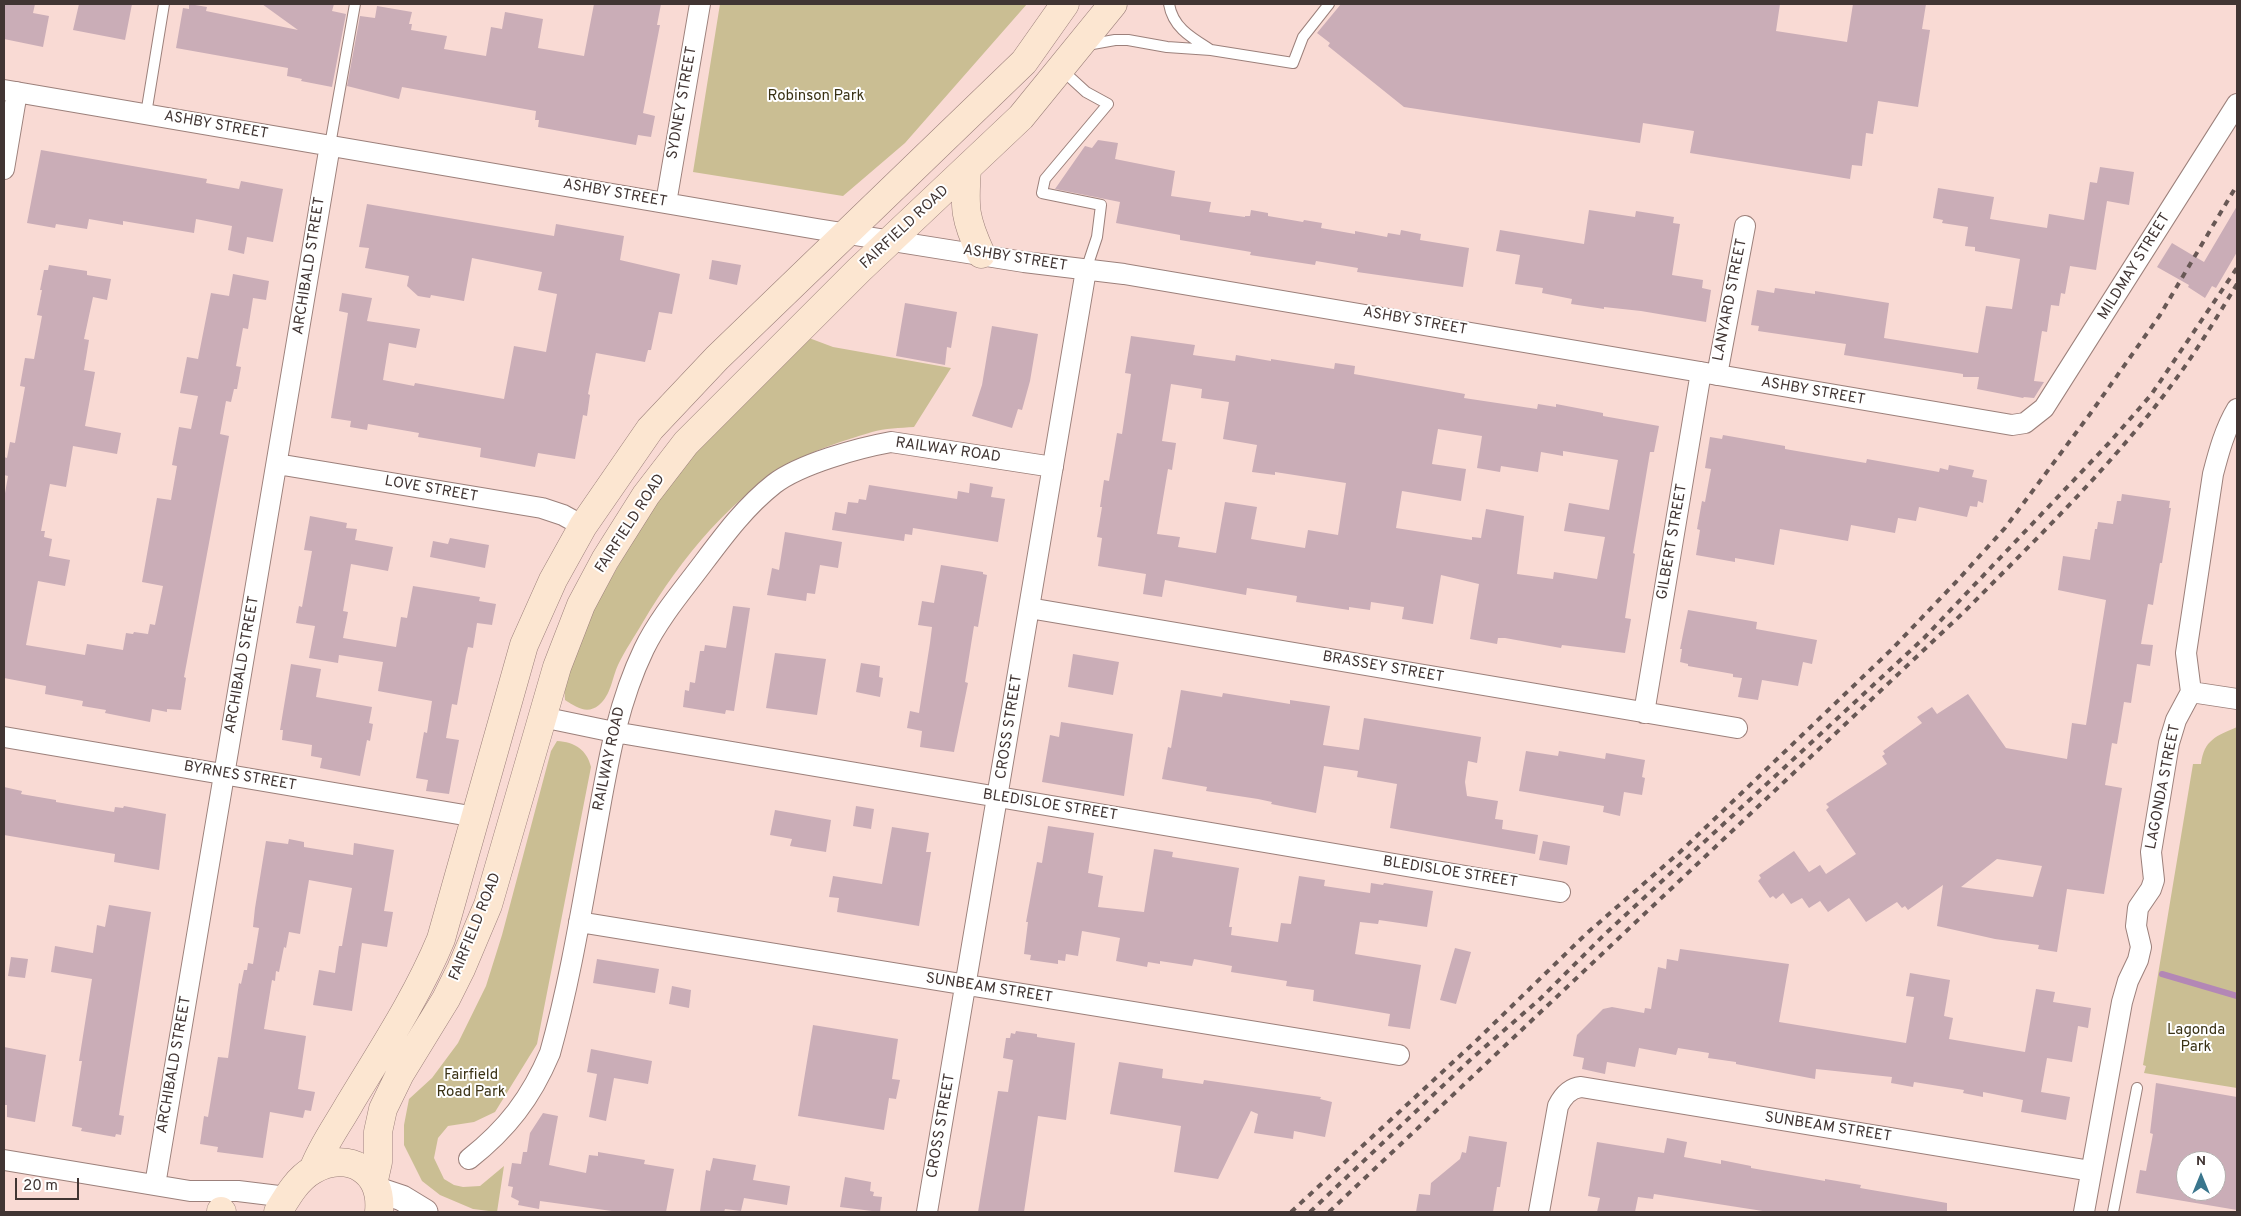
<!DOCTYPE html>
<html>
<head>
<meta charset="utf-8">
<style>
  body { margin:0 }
  #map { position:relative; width:2241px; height:1216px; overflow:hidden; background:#f9dad4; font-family:Overpass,sans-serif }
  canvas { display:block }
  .frame { position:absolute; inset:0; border:5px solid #413533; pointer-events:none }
  .north { position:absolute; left:2176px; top:1151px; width:50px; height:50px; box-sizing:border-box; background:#fff; border:1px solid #b3aead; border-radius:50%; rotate:0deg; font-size:14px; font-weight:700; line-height:20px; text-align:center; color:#413533 }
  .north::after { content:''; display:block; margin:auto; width:18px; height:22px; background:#3a768d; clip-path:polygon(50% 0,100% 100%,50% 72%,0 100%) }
  .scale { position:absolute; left:15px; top:1178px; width:64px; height:22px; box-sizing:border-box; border:2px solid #413533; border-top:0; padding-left:6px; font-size:15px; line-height:18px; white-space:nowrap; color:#413533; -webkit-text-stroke:4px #fff; paint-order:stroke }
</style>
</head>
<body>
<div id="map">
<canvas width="2241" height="1216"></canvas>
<div class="frame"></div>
<div class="north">N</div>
<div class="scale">20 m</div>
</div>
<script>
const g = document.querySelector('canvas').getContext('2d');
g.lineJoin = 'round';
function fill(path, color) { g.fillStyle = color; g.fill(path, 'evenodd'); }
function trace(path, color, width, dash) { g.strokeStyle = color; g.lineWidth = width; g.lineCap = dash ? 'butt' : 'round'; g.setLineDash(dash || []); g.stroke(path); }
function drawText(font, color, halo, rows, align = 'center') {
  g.font = font + ' Overpass,sans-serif'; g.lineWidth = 4; g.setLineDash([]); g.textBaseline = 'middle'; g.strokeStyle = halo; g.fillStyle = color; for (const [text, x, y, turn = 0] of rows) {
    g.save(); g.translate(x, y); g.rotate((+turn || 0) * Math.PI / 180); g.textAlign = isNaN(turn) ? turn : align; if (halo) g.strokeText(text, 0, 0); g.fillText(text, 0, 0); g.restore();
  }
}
const green = new Path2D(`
  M720 4H1027L905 143 843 196 693 172Z
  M809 338 833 347 951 368 914 427C900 428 885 428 872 432 852 438 820 448 801 458 734 492 681 558 643 622 635 636 625 650 618 665 612 678 611 695 599 705 587 715 576 707 565 700L564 685 581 631 633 540 668 485 698 446Z
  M2237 727V1088L2144 1073 2146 1066 2143 1065 2193 764H2201C2204 740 2216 736 2237 727Z
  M557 741C575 742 587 750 591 767L537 1044 495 1112 474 1122 448 1126 438 1138 434 1158 444 1179 454 1185 463 1187 480 1186 504 1166 497 1212 473 1209 440 1195 422 1181 404 1145V1125L409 1099 432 1078 458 1043 486 986 502 935 551 751Z`);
const stream = new Path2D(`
  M2162 974 2237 996`);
const building = new Path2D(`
  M4 4H35L33 13 49 16 43 47 4 39Z
  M79 4H132L125 40 73 30Z
  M189 4 207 7 206 11 298 30 262 4H334L332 11 346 14 332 87 301 81 302 79 287 76 288 68 176 48 183 8 189 9Z
  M594 4H661L657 25H660L643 113 655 116 651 137 638 135 636 145 538 127 539 120H535L536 111 402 87 399 99 347 86 360 16 375 18 377 6 412 12 409 24H412L411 30 447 36 444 49 486 56 491 27 502 29 505 12 543 19 538 48 584 56Z
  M1341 4H1780L1776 31 1847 42 1853 4H1926L1922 29 1930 30 1918 107 1878 101 1873 134 1866 133 1862 166 1852 165 1850 179 1690 153 1694 131 1643 123 1640 143 1404 107 1328 46 1330 43 1317 33Z
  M1098 140 1118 143 1115 159 1175 171 1171 196 1211 202 1209 212 1245 217V216H1250L1251 210 1268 213V216L1303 222 1304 220 1322 223 1321 228 1355 234V231L1387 237 1388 233 1400 235 1401 230 1421 234 1420 240 1469 248 1463 287 1357 272 1358 268 1316 261 1315 265 1250 255 1251 252 1180 240V235L1116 223 1120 202 1055 189 1085 146 1092 148Z
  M41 150 207 179 206 183 239 189 241 181 283 189 273 242 247 237 244 254 228 250 232 226 196 219 194 233 123 221V225L89 219 87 229 56 224 55 228 27 223Z
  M2100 167 2134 172 2129 205 2107 201 2096 270 2070 266 2065 294 2061 293 2059 306 2051 305 2047 332 2042 331 2034 381 2044 382 2034 398 2024 397 2023 398 1977 389 1979 377H1963V374L1844 355 1846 344 1758 331 1759 326 1751 325 1757 290 1774 293 1775 288 1815 294V291L1889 303 1884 338 1978 353 1986 306 2012 309 2020 259 1975 251V247L1965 246 1968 227 1942 223 1943 220 1933 218 1938 188 1994 197 1990 219 2047 228 2049 214 2084 220 2090 182 2097 183Z
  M367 204 554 236 556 224 624 236 620 260 680 274 672 314 659 312 651 350H648L645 362 596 353 588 394 590 395 587 416 583 415 575 459 538 453 535 467 480 457 481 448 418 437 419 433 368 424 367 430 350 427 351 421 331 418 348 313 339 311 342 293 372 298 367 321 420 329 416 348 389 343 383 380 414 386 415 383 504 399 514 346 546 352 557 294 538 290 542 272 472 258 464 301 431 295 430 298 418 296 407 286 409 276 365 268 369 248 359 247Z
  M2237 206V252L2216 288 2212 286 2205 298 2188 287 2189 285 2157 267 2172 243 2204 262Z
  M1589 210 1635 217 1636 211 1674 217 1673 223 1680 224 1672 275 1703 280 1702 288 1711 290 1706 322 1641 311 1604 307V309L1571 304 1572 299 1542 293 1543 288 1515 284 1520 255 1496 251 1500 230 1584 244Z
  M712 260 741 265 737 285 709 279Z
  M49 265 87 271V275L111 279 107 300 93 297 84 339 89 340 84 370 95 372 85 426 121 433 117 454 73 446 66 487 50 484 41 531H45L44 537 52 539 49 556 70 560 65 586 38 581 26 645 85 655 87 644 123 650 126 633 133 634 134 632 148 634 150 624 155 625 163 586 142 582 157 498 171 500 177 466 172 465 179 427 191 429 198 396 180 393 187 357 198 359 211 293 229 296 233 274 269 281 266 300 253 298 248 329 243 328 236 366 241 367 237 389H234L231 402 226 401 220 434 229 436 184 677 186 678 181 710 167 709V712L152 709 150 722 105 713 106 710 82 706 83 701 45 694 46 686 4 678V499L8 476 4 475V457L7 458 10 442 15 443 25 387 20 386 25 358 34 359 42 316 37 315 42 290H40L44 270H48Z
  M905 303 957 312 951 348 947 347 945 365 896 356Z
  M992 326 1038 334 1030 381 1022 410 1018 409 1012 428 972 416 982 385Z
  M1131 336 1195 345 1193 355 1235 361 1236 355 1271 361V359L1334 369 1335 363 1355 366 1354 374 1465 394 1464 398 1537 409 1538 404 1556 407V404L1603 413V416L1659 426 1654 452H1650L1633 553 1635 554 1625 618 1631 619 1625 653 1562 645 1561 648 1505 638H1498L1497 644 1470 639 1479 584 1441 575 1433 624 1402 619 1404 607 1371 602 1370 610 1349 607V610L1296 602 1297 596 1247 588 1246 595 1165 580 1162 597 1143 594 1146 574 1098 566 1102 538 1097 537 1102 507H1100L1104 480 1109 481 1117 433 1122 434 1131 374 1125 373ZM1171 384 1202 389 1201 398 1229 402 1223 439 1257 445 1252 472 1275 475V472L1346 483 1338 535 1308 530 1305 548 1251 539 1257 507 1225 502 1216 553 1178 547 1180 537 1157 534 1168 469 1172 470 1176 443 1162 441ZM1438 429 1482 436 1477 468 1500 472 1501 466 1538 472 1541 452 1563 456V451L1618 460 1609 510 1569 503 1564 531 1605 537 1597 579 1554 572 1553 579 1517 574 1524 516 1486 509 1481 538 1472 537V540L1396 528 1402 491 1461 501 1466 469 1432 464Z
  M1723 435 1785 446V449L1866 463 1867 459 1939 472 1940 468 1948 470 1949 465 1974 470 1972 477 1987 480 1983 503 1978 501 1977 507 1970 506 1967 517 1919 507 1916 521 1898 518 1895 533 1851 525 1848 541 1780 529 1774 565 1735 558V562L1696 555 1700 530 1697 529 1702 501 1705 502 1711 469 1705 468 1710 437 1722 439Z
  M970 483 993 487 991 497 1005 499 998 542 913 528 912 535 905 534 904 541 832 530 835 512 846 514 848 502 858 503 859 499 866 500 869 485 957 499 958 491 969 493Z
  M2122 494 2170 501 2169 508H2171L2162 563H2160L2153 605 2148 604 2141 644 2153 645 2150 666 2137 664 2131 703 2124 702 2117 744 2112 743 2105 785 2122 788 2104 894 2067 889 2057 952 2038 949 2039 945 1995 939 1937 926 1943 885 1908 910 1905 906 1902 908 1897 902 1866 922 1849 898 1828 912 1820 901 1809 908 1802 898 1791 904 1783 893 1776 899 1773 896 1770 898 1758 881 1761 878 1759 875 1794 851 1809 872 1820 865 1826 874 1856 854 1826 810 1829 807 1826 804 1887 764 1882 756 1885 754 1883 751 1922 723 1917 717 1932 707 1937 714 1968 694 2006 748 2067 759 2072 723 2086 725 2106 600 2058 590 2063 556 2090 560 2095 529H2097L2098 522 2113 524 2117 501H2121ZM1997 859 2042 866 2033 897 1961 887Z
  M310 516 347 523 346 528 357 529 355 540 393 547 388 571 351 564 343 611 348 612 343 638 396 647 401 617 407 618 413 586 480 597 479 601 496 604 492 625 477 623 473 648 468 647 466 655 457 705 452 704 446 738 459 740 449 794 426 791 428 780 416 778 424 732 427 733 432 701 378 691 383 662 339 655 338 663 309 658 315 626 296 623 299 606 302 607 312 551 304 550Z
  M785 532 842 542 838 568 820 565 815 594 807 593 806 601 767 595 772 568 779 570Z
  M450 538 489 545 485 568 430 557 433 541 448 544Z
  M941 565 983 572V574L987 575 978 627 974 626 965 682 968 683 954 752 920 747 922 731 907 728 910 711 919 713 930 643 932 627 918 625 922 601 934 603Z
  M733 606 750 608 734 711 726 710 725 714 683 707 685 690 689 691 690 682 695 683 700 651H704L705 645 726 648Z
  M1688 610 1757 622 1756 629 1817 640 1812 664 1803 662 1798 686 1762 680 1758 700 1738 697 1742 678 1733 677V674L1688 666V664L1680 662 1682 649H1680Z
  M775 653 826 659 817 715 766 708Z
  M1073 654 1119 662 1113 695 1068 687Z
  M861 663 880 666 879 677 883 678 880 697 856 692Z
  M291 664 321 669 316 697 372 707 369 723 373 724 370 741 367 740 360 776 320 768 322 758 311 756 312 745 282 740 283 730H280Z
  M1181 690 1222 697 1223 693 1290 704V700L1330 706 1323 745 1359 750 1364 718 1481 737 1477 763 1468 761 1465 782 1467 796 1498 801 1495 819 1503 820 1502 829 1538 835 1535 854 1390 828 1397 784 1357 777 1358 771 1324 766 1316 813 1271 804 1272 802 1258 799 1206 791 1207 787 1162 779 1168 747 1171 748Z
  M1061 722 1133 734 1124 796 1042 782 1050 735 1059 737Z
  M1526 751 1558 756 1559 751 1605 759 1606 753 1645 760 1642 777 1645 778 1642 795 1624 792 1620 816 1603 812 1604 806 1519 791Z
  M4 787 22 791 21 794 56 800V802L114 812 115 807 123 808 124 806 166 814 159 870 114 862 115 854 4 835Z
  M856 806 874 809 871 829 853 826Z
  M775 810 831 820 826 852 790 846 792 839 770 835Z
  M1048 826 1094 833 1088 873 1103 876 1098 907 1144 912 1154 849 1173 852 1172 857 1239 868 1229 927H1232L1231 935 1278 942 1281 923 1291 924 1299 876 1325 880 1324 886 1370 893 1371 883 1383 885 1384 883 1433 891 1427 927 1379 920 1378 924 1360 922 1355 954 1421 965 1410 1029 1388 1026 1390 1014 1313 1001 1314 990 1286 986 1287 981 1231 972 1232 966 1194 959 1192 966 1160 961V964L1148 962 1147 967 1116 961 1120 938 1115 937 1082 931 1078 956 1066 954 1065 961 1058 960V964L1030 960 1031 955 1024 954 1028 922H1026L1037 862 1042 863Z
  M892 827 929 833 926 852H931L919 926 837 912 839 898 829 897 833 876 882 884Z
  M289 839 304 842V847L353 855 354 843 394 850 384 911 393 912 387 947 362 943 352 1011 313 1005 319 970 335 973 339 946H342L352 888 309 880 300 934 289 932 286 948 284 947 279 972 276 971 275 981 272 980 264 1029 306 1036 298 1089 315 1092 311 1111 305 1110 303 1118 270 1112 263 1158 217 1152 218 1147 200 1144 204 1116 208 1117 218 1057 228 1058 239 983 241 984 244 970H247L248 963 253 964 259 928 253 927 255 908 266 841 288 844Z
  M1543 841 1570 846 1567 865 1539 860Z
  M109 905 151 912 119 1115 124 1116 121 1135 116 1134 115 1137 81 1131 82 1128 72 1126 82 1061H79L92 979 51 972 55 946 93 953 97 925 105 927Z
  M1455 948 1471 952 1456 1004 1440 1000Z
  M1680 949 1789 964 1779 1022 1906 1043 1914 997 1906 996 1910 973 1950 980 1944 1016 1953 1018 1949 1039 2025 1052 2036 989 2055 992 2053 1002 2091 1008 2088 1028 2078 1026 2072 1062 2047 1058 2041 1092 2070 1097 2066 1120 2021 1112 2023 1100 1983 1092V1097L1963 1093 1964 1090 1914 1082 1913 1087 1891 1083 1892 1077 1816 1069 1815 1079 1736 1064V1062L1708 1058 1709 1053 1678 1048 1676 1055 1639 1048 1635 1067 1607 1062 1605 1074 1582 1069 1584 1058 1573 1056 1577 1035 1603 1009 1612 1007 1644 1013 1645 1008 1651 1009 1658 967 1666 969 1667 959 1678 961Z
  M11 957 28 959 25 978 8 976Z
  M597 959 659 969 655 993 593 983Z
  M672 986 691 990 689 1008 669 1004Z
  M813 1025 898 1039 892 1079 900 1080 896 1099 889 1098 884 1130 798 1116Z
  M1016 1031 1037 1034V1037L1075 1043 1066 1120 1038 1116 1024 1212H978L998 1091 1008 1092 1013 1060 1003 1058 1006 1038H1010L1011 1033 1015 1034Z
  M4 1047 46 1055 35 1122 7 1117V1105H4Z
  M591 1049 652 1061 648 1084 614 1078 606 1121 589 1117 597 1074 587 1072Z
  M1119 1062 1163 1069 1162 1078 1203 1084 1204 1080 1321 1097 1320 1099 1332 1102 1325 1137 1294 1131 1293 1139 1254 1133 1258 1114 1251 1111 1218 1179 1174 1172 1181 1126 1110 1114Z
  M2156 1083 2237 1097V1210L2136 1193 2140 1170 2146 1171 2153 1134 2150 1133ZM2186 1161H2216V1191H2186Z
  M543 1113 558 1116 549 1165 586 1173 589 1155 598 1156V1152L645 1160 644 1164 674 1169 666 1212H619L540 1201 539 1209 518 1205 519 1201 511 1197 513 1187 508 1186 512 1163 521 1164 523 1152H527L530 1133Z
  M1469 1136 1507 1142 1500 1187H1497L1493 1212H1416L1419 1194 1430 1195 1431 1183 1460 1159 1462 1152 1466 1153Z
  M1667 1138 1687 1142 1684 1157 1721 1164V1160L1751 1166V1168L1825 1181V1179L1861 1185 1860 1188 1947 1203V1212H1769L1654 1194 1653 1199 1638 1197 1635 1212H1597L1600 1198 1588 1196 1597 1142 1664 1153Z
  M713 1158 756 1165 753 1180 790 1186 787 1205 744 1198 741 1211 725 1209 724 1212 700 1211 706 1170 710 1171Z
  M845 1177 871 1182 870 1191 874 1192 873 1196 882 1197 880 1212 840 1207Z`);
const service = new Path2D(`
  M1169 4C1173 28 1192 38 1211 50
  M1087 45 1115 40H1128L1167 47 1211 50 1293 63 1303 37 1329 4
  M1062 70 1086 92 1108 104 1045 179 1042 193 1101 205 1097 237 1086 270
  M146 114 164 4
  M330 145 355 4
  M2113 1212 2137 1088`);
const minor = new Path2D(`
  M4 90 817 229 1024 262 1124 274 2012 425 2025 423 2044 408 2237 104
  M4 169 17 92
  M666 203 700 4
  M1717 375 1745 226
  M277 464 542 508 563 515 583 526
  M1029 608 1737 728
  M2191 692 2237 699
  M1644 713 1701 372
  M542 717 614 732 1560 892
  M4 737 476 817
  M579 922 1399 1055
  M469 1159C507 1129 531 1098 550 1053 571 978 583 900 597 824 608 763 617 705 644 649 659 618 683 590 704 562 725 534 746 506 774 484 800 464 858 448 891 442L1053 467
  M4 1160 190 1191H238L287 1197
  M155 1185 330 145
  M927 1212 1086 270
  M1539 1212 1558 1106C1563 1096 1570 1088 1581 1087L2091 1171
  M2084 1212 2122 1002 2128 981 2138 960 2141 947 2136 926 2138 908 2151 889 2154 880 2151 852 2169 743 2176 720 2191 692 2186 653 2213 474C2219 451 2225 429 2237 409`);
const tertiary = new Path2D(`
  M378 1190 402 1198 425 1212`);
const secondary = new Path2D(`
  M967 169C964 209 965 219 981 254
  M313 1170C322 1146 337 1126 350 1103 382 1050 417 997 441 939L524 645 553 580 583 526 650 429 717 358 1024 62 1065 4
  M374 1180 378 1162V1132L383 1109 400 1074 446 999 461 969 488 905 557 667 581 605 605 560 646 495 686 443 859 270 1021 117 1113 4
  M221 1211 222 1212
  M278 1212C287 1197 297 1179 313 1170 349 1150 383 1171 379 1212`);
const rail = new Path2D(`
  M1291 1212 1478 1039 1586 934 1680 852 1892 649 1956 582 2005 528 2090 414 2160 315 2237 185
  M1310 1212 1470 1060 1540 999 1605 934 1924 638 2109 443 2151 395 2237 268
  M1329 1212 1965 611C2037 538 2112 466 2173 383 2196 352 2217 317 2237 284`);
const parkNames = [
  ["Robinson Park",816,97],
  ["Lagonda",2196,1031],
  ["Park",2196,1048],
  ["Fairfield",471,1076],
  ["Road Park",471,1093]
];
const streetNames = [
  ["SYDNEY STREET",683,103,-80],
  ["ASHBY STREET",216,126,10],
  ["ASHBY STREET",615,194,10],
  ["FAIRFIELD ROAD",905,228,-43],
  ["ASHBY STREET",1015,259,9],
  ["ARCHIBALD STREET",310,266,-81],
  ["MILDMAY STREET",2135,267,-58],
  ["LANYARD STREET",1731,300,-79],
  ["ASHBY STREET",1415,322,10],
  ["ASHBY STREET",1813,392,10],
  ["RAILWAY ROAD",948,451,8],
  ["LOVE STREET",431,490,10],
  ["FAIRFIELD ROAD",631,524,-57],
  ["GILBERT STREET",1673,542,-80],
  ["ARCHIBALD STREET",243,665,-80],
  ["BRASSEY STREET",1383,668,10],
  ["CROSS STREET",1010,727,-81],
  ["RAILWAY ROAD",610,759,-78],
  ["BYRNES STREET",240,777,10],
  ["LAGONDA STREET",2164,787,-79],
  ["BLEDISLOE STREET",1050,806,9],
  ["BLEDISLOE STREET",1450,873,9],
  ["FAIRFIELD ROAD",476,927,-68],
  ["SUNBEAM STREET",989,989,9],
  ["ARCHIBALD STREET",175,1065,-80],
  ["CROSS STREET",942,1126,-80],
  ["SUNBEAM STREET",1828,1128,9]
];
fill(green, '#cabe93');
trace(stream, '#b387b6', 6);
fill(building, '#caadb7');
trace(service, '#9c807b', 12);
trace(minor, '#9c807b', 22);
trace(tertiary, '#9c807b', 27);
trace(secondary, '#9c807b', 29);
trace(service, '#fff', 10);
trace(minor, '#fff', 20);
trace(tertiary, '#fff', 25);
trace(secondary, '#fce6d1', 28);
trace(rail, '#685855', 4, [6, 6]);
drawText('15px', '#3a3215', '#fff', parkNames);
drawText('15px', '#413533', '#fff', streetNames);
</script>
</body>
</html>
